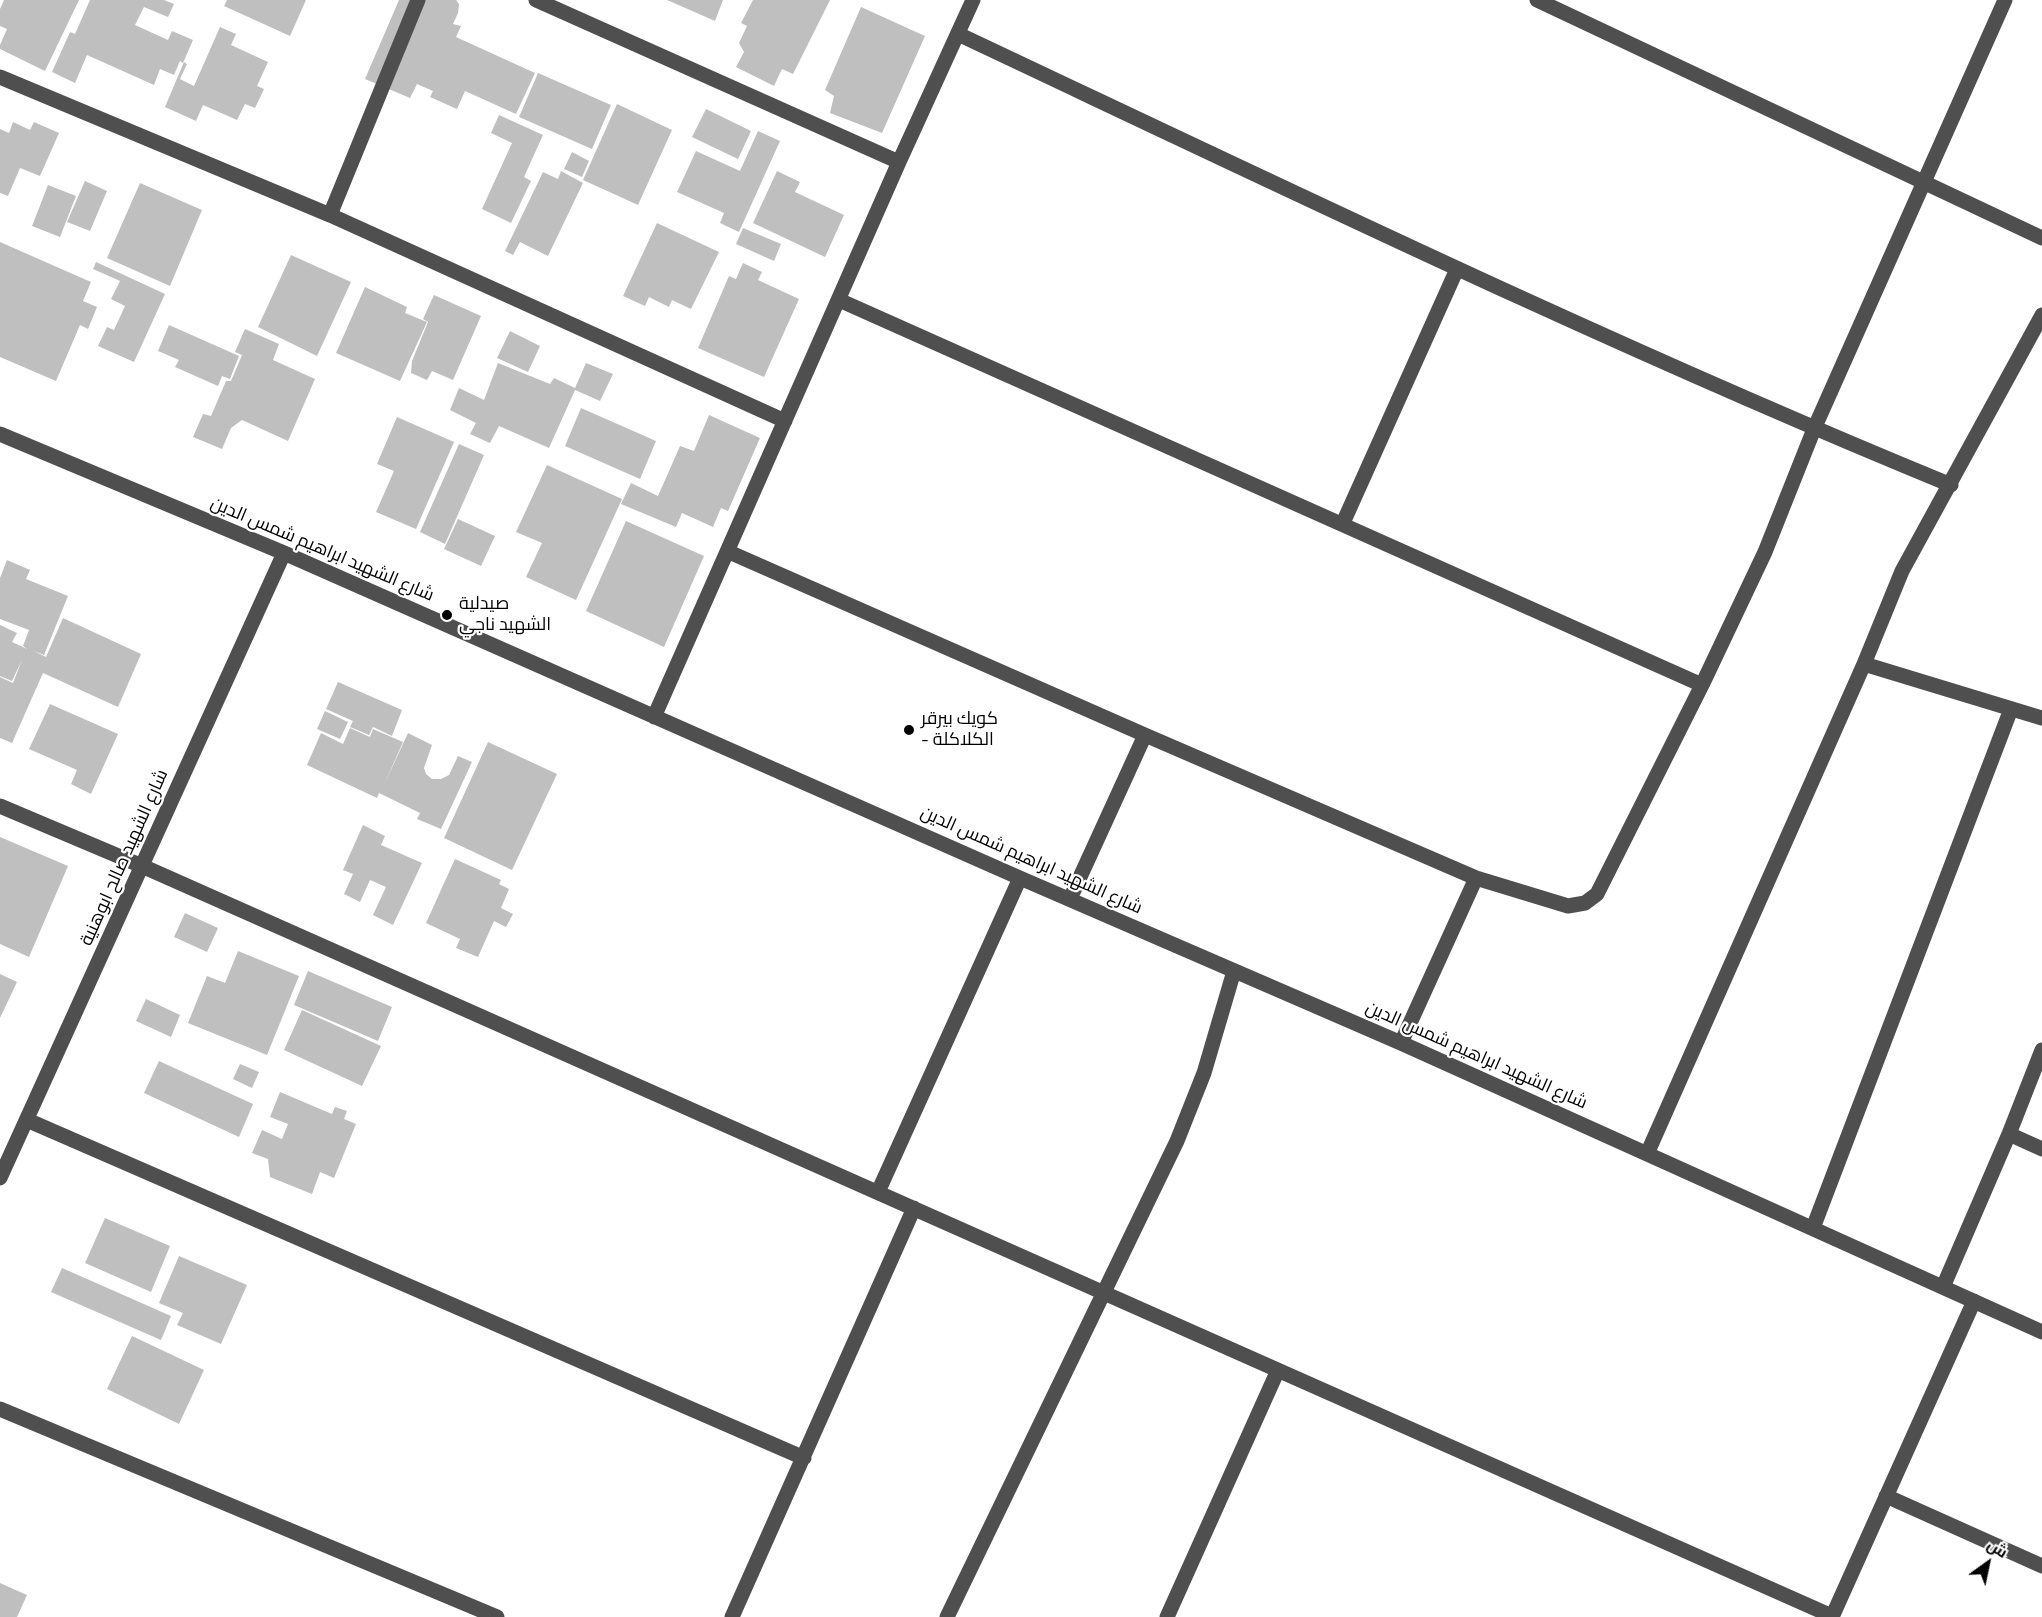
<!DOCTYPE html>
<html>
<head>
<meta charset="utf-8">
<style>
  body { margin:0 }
  #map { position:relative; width:2042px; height:1617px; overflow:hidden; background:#fff; font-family:"Titillium Web",Cairo,sans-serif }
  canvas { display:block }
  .north { position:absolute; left:1958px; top:1533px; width:60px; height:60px; -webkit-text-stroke:4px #fff; paint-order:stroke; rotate:33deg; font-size:16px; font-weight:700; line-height:24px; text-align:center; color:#000 }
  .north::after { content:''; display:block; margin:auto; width:21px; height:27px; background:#000; clip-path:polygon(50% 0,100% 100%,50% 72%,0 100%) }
</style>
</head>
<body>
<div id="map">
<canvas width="2042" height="1617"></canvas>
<div class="north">ش</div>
</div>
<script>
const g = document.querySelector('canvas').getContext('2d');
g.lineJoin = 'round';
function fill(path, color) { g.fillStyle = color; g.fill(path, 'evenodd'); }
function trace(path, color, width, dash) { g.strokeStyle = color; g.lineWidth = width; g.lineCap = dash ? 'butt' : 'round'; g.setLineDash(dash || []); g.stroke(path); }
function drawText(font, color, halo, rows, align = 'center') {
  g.font = font + ' "Titillium Web",Cairo,sans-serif'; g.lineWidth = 4.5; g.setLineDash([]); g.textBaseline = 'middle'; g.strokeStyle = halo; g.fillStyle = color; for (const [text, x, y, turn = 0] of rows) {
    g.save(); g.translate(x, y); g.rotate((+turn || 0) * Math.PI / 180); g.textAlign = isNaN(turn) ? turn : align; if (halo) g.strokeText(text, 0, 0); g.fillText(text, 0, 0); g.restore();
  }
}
const building = new Path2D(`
  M4 0H79L45 71 0 49V45L7 29 0 26V9Z
  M90 0H164L174 4 168 17 144 7 135 25 168 40 172 31 193 40 183 63 180 61 174 75 160 69 154 85 87 55 75 83 52 72 70 32 75 34Z
  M227 0H306L290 36 224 6Z
  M399 0H456L459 4 458 13 453 24 461 26 456 37 535 73 516 114 465 91 457 109 430 97 433 91 417 84 410 98 365 79Z
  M667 0H723L715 21Z
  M753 0H830L793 74 782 69 774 86 736 67 744 52 739 43 747 26 741 23Z
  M861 7 925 36 882 133 830 113 834 96 825 90Z
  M220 27 236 34 231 45 268 62 257 86 264 89 255 108 245 104 237 120 203 105 196 121 165 107 184 62 187 64 180 79 194 86Z
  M538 73 611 105 592 149 519 117Z
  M617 104 672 130 638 205 583 180Z
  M706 109 751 131 738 159 692 137Z
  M499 115 543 135 524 177 531 181 511 223 482 209 512 143 491 133Z
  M13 122 30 130 34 122 59 133 40 176 20 168 8 196 0 193V129L9 133Z
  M758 131 780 141 739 232 720 223 724 213 677 192 696 151 740 171Z
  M572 152 589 161 582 177 564 169Z
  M561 171 583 183 548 256 520 242 513 255 505 251 543 172 558 179Z
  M777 171 800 182 795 192 844 215 825 257 753 223Z
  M85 181 107 191 90 231 67 222Z
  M140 183 202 210 170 286 107 258Z
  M48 185 76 196 60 237 32 226Z
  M657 223 719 252 691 309 672 300 669 307 649 297 645 306 623 296Z
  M743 228 781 244 774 261 736 244Z
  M0 242 91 282 83 301 97 307 88 329 80 325 56 381 0 357Z
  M291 255 351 282 317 356 258 327Z
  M96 262 165 294 134 362 98 346 107 327 114 330 125 306 111 299 120 281 93 269Z
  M743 263 762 272 758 280 799 299 764 377 698 348 729 276 736 279Z
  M365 287 407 307 405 313 427 322 400 381 336 353Z
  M434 295 481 316 453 380 432 371 427 380 411 373 412 361 428 322 423 319Z
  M169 325 239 356 230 379 222 376 218 386 175 367 179 360 158 351Z
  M245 329 279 344 273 360 315 379 288 441 242 420 231 428 222 449 193 437 203 414 211 416 226 381H231L242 355 235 352Z
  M510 331 540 346 528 372 497 358Z
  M498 363 550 384 554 378 575 388 586 363 613 374 600 401 575 390 549 448 499 426 490 443 470 434 476 423 450 410 459 388 484 400Z
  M581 408 656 441 640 479 565 446Z
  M709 415 760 438 728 511 721 508 713 527 682 513 676 527 621 504 631 483 658 496 680 446 694 451Z
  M397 417 454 442 416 529 376 512 394 471 377 464Z
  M459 444 484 455 445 544 420 532Z
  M547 465 622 499 576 600 526 577 542 543 516 532Z
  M458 519 495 536 481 566 444 549Z
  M626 521 704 556 664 647 586 611Z
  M7 560 30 570 26 579 68 596 44 655 34 651 46 657 63 618 141 654 118 707 43 673 12 743 0 738V677L13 683 22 660 12 681 0 676V625L17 633 12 642 27 649 23 646 29 630 0 619V578Z
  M338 682 402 710 392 736 373 727 369 735 350 727 353 721 326 709Z
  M50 704 118 734 91 794 71 784 77 770 29 749Z
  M325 711 348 722 340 739 317 729Z
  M350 728 370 737 373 729 403 742 383 787 408 733 432 745 424 768 426 774 432 779H441L449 775 458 756 472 762 441 829 417 819 420 813 379 793 377 798 307 765 321 733 343 744Z
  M488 742 557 774 512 870 444 838Z
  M363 825 385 836 381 845 422 863 393 925 373 915 386 887 370 880 360 902 344 894 353 874 343 870Z
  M0 837 68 866 29 957 0 944Z
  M455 859 501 880 499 884 509 889 501 908 513 914 506 927 494 921 478 957 456 948 460 939 426 923Z
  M185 913 218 928 207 952 174 937Z
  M238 951 299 976 267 1055 188 1023 207 976 225 983Z
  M308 971 392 1007 378 1041 294 1005Z
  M0 974 17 982 0 1018Z
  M146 999 180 1015 171 1037 136 1021Z
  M302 1010 381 1046 362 1086 284 1050Z
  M159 1061 253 1104 239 1137 144 1093Z
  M240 1064 259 1072 252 1088 233 1079Z
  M280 1092 332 1114 335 1107 347 1111 344 1119 356 1124 334 1178 320 1172 312 1194 270 1177 268 1159 252 1153 262 1130 282 1139 288 1124 270 1117Z
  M105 1218 170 1246 151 1292 85 1263Z
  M179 1256 247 1285 221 1344 177 1325 183 1313 159 1303Z
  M62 1268 171 1316 161 1340 51 1292Z
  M132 1336 204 1370 179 1424 107 1389Z
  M0 1583 27 1595 17 1617H0Z`);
const minor = new Path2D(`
  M536 0 899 162
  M1537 0 2042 238
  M958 34C1287 189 1614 347 1951 485
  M0 77 330 215 785 421
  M330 215 418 0
  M839 300 1702 685
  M0 434 284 553 1020 878 1401 1043 2042 1332
  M1343 523 1457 269
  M729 552 1145 735 1476 878 1568 906 1585 903 1597 894 1702 685 1765 552 1814 429 2005 0
  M1864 664 2042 718
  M654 717 899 162 973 0
  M0 806 142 866 1832 1616
  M1070 899 1145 735
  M1401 1043 1476 878
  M27 1120 804 1458
  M2009 1134 2042 1149
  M1647 1154 1864 664 1902 571 2042 315
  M0 1178 284 553
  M878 1192 1020 878
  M1813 1228 2011 709
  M1943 1287 2009 1134 2042 1050
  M0 1409 497 1617
  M1886 1496 2042 1566
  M732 1617 914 1208
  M947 1617 1177 1141 1204 1073 1234 971
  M1167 1617 1278 1370
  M1832 1617 1974 1301`);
const markers = [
  [447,615,6,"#000"],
  [909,730,6,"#000"]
];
const streetNames = [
  ["شارع الشهيد ابراهيم شمس الدين",322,550,23],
  ["شارع الشهيد صالح ابوهنية",125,858,-66],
  ["شارع الشهيد ابراهيم شمس الدين",1031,861,24],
  ["شارع الشهيد ابراهيم شمس الدين",1476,1056,24]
];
const poiNames = [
  ["صيدلية",459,605],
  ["الشهيد ناجي",459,626],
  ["كويك بيرقر",921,720],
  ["- الكلاكلة",921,741]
];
fill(building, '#bfbfbf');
trace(minor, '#4f4f4f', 15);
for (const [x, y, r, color] of markers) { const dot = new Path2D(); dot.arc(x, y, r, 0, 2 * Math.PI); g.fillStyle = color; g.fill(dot); trace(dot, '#fff', 2); }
drawText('18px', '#000', '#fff', streetNames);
drawText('18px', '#000', '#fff', poiNames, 'left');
</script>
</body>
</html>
